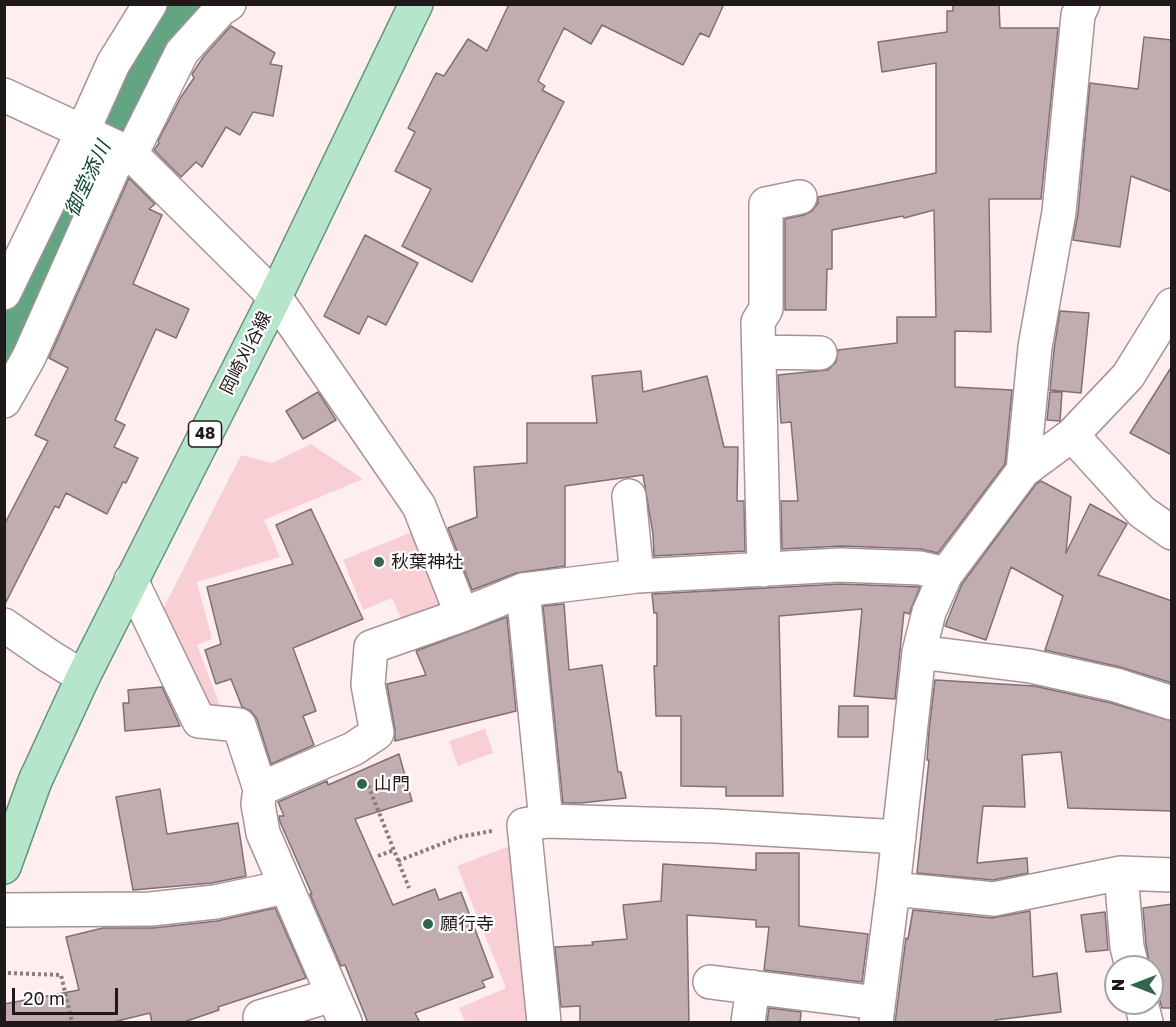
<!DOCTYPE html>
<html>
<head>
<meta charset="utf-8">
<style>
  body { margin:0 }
  #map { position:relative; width:1176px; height:1027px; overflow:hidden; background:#ffeef0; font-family:"Golos Text",sans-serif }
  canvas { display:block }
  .frame { position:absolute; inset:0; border:6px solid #20191a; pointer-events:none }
  .north { position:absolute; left:1104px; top:955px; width:60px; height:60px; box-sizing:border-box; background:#fff; border:2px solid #a6a3a3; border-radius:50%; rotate:270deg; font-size:16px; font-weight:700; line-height:24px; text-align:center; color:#20191a }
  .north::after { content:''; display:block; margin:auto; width:21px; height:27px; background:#32664c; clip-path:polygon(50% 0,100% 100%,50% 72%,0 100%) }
  .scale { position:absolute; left:12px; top:988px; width:106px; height:27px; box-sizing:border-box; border:3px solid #20191a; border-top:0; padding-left:8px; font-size:18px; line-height:21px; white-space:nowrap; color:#20191a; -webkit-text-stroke:4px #fff; paint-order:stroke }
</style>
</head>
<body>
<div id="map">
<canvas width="1176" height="1027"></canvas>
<div class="frame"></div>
<div class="north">N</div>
<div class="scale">20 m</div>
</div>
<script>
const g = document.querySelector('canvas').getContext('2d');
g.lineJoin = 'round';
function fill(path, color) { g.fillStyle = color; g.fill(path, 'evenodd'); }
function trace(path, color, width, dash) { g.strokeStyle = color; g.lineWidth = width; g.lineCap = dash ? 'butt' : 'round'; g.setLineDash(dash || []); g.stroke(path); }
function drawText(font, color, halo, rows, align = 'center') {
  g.font = font + ' "Golos Text","Noto Sans JP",sans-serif'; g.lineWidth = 4.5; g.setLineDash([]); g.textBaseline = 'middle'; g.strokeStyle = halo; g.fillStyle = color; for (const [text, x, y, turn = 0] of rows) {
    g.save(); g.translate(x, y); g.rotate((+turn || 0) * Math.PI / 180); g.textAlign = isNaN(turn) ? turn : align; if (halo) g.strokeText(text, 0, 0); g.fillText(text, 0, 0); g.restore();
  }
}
const green = new Path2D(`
  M311 444 363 479 264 520 280 557 197 582 212 639 197 645 224 716 204 713 159 617 241 455 272 463Z
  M417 530 448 605 403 623 392 598 363 610 343 560Z
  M485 729 493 753 458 766 449 741Z
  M520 842 537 1022H465L459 1008 506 988 457 866Z`);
const river = new Path2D(`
  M4 367 97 155 160 40 194 4`);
const building = new Path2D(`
  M509 4H724L709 37 700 33 683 65 602 25 591 44 564 28 538 81 545 86 542 90 564 102 472 282 402 246 431 189 395 171 415 132 408 128 436 73 444 76 468 39 487 51Z
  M953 4H999L1000 28H1058L1041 199H989L991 332 955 331V387L1012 390 1005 464 938 553 921 549 842 546 782 549 781 501H798L791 422 781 423 778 375 828 370 836 362 838 350 897 343V317H936L934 210 904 218 903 216 832 230V269H827L826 310H785V219L804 215 812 211 818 203V197L936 173V63L882 72 878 42 947 32V11H953Z
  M231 26 275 53 270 64 282 66 273 116 253 112 240 135 226 127 202 167 196 162 181 177 154 150 159 143 158 141 181 97 194 78 192 74 204 56Z
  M1144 37 1172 40V192L1131 176 1120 247 1073 240 1078 214 1090 83 1138 89Z
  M129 178 155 204 149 209 162 215 133 284 189 309 176 338 156 329 115 420 125 425 114 447 138 458 126 483 123 482 107 514 66 493 59 508 55 506 4 606V525L48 441 35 435 68 368 49 358Z
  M365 235 418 263 386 325 368 316 359 334 324 316Z
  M1060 311 1089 313 1081 393 1050 390 1054 350Z
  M1172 366V455L1130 433Z
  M641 371 643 392 707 376 724 447H738L737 501H744L745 551 654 556 653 534 643 475 565 486V566L516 573 472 590 448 528 477 517 474 467 527 463V423H597L592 376Z
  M318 392 336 420 303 439 286 411Z
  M1050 392H1062L1060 421 1047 420Z
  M1041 481 1071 497 1066 553 1090 504 1127 524 1098 575 1172 601V683L1120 667 1045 650 1063 596 1011 567 986 640 945 626 962 584 1036 484Z
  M311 509 363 619 293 648 316 711 303 716 314 745 271 764 257 719 251 711 242 707 231 679 216 684 205 650 221 644 207 587 293 564 276 525Z
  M841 584 920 587 909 614 904 612 895 699 854 696 862 609 779 616 783 796H726V787L681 786V716H656L654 666H657V613H654L652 594Z
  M564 604 569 670 602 665 618 772H621L626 798 581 803H563L543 606Z
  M507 617 516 711 395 741V730L387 684 426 675 416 651Z
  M935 680 1034 686 1111 703 1172 721V811L1068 808 1061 752 1022 755 1025 807 983 806 977 863 1027 858 1028 873 993 880 917 873 929 760H927L929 731Z
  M162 687 180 726 125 731 123 703H129L128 690Z
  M839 706H868V737H838Z
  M399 754 412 801 355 819 393 905 435 889 439 900 461 892 493 977 482 981 485 987 415 1013 420 1023H368L345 965 341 966 310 894H312L280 822 279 816H284L278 802 327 781 328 785Z
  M160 789 167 834 238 823 246 876 212 883 133 890 116 797Z
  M756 853H799V926L868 934 862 982 764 970 769 927H756V920L687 915 689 1023H580V1006L561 1007 555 947 593 945 592 942 627 939 623 905 661 901 663 864 756 870Z
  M1172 904V1008H1162L1159 998 1152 988V967H1150L1146 944 1143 908Z
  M275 908 306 978 218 1007 219 1010 181 1023H152L150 1013 109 1023H4V1004L79 990 66 937 103 928H153L217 921Z
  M913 910 992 918 1030 911 1033 977 1057 973 1061 1012 995 1020V1023H895L906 938 908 939Z
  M1105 912 1108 950 1086 952 1081 915Z
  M769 1008 801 1012 800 1023H767Z`);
const path = new Path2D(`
  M366 780 409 888
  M378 856 394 850
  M398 861 459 837 492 831
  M8 973 61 975 72 1022`);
const minor = new Path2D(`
  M4 95 131 154 275 297 419 506 462 615
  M131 154 182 52 221 9 229 4
  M4 293 82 133 113 64 150 4
  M759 352 820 353
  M4 401 29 357 121 150
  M1072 435 1142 512 1172 533
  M1023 471 1035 347 1059 212 1078 15 1083 4
  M629 496 637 576
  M764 570 758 322 766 309V204L800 197
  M131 580 199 721 239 725 260 789
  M523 590 546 821
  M4 625 49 656 83 677
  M919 652 1030 666 1116 685 1172 703
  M1121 873 1127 947 1132 967
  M893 889 994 899 1121 873 1172 875
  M4 910 151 909 215 902 285 887
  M710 982 878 1003
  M1141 1003 1146 1022
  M260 1017 332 995
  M345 1022 263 833 258 804 260 789 353 749 377 733 368 685 371 647 462 615 523 590 637 576 841 565 920 568 946 574
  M544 1022 524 825 546 821 715 826 899 837
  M748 1022 753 987
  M876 1022 893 889 919 652 929 612 946 574 1023 471 1072 435 1128 376 1172 305`);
const major = new Path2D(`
  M4 867 35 781 83 677 275 297 416 4`);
const markers = [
  [379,562,6,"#32664c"],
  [362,784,6,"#32664c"],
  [428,924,6,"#32664c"]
];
const shields = [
  [205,434,33]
];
const shieldNames = [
  ["48",205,434]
];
const streetNames = [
  ["岡崎刈谷線",246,353,-63]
];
const poiNames = [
  ["秋葉神社",391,562],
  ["山門",374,784],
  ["願行寺",440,924]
];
const waterNames = [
  ["御堂添川",88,179,-65]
];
fill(green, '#f8cfd5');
trace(river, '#63a582', 63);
fill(building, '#c1adb0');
trace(building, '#816f72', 1.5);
trace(minor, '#a69395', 36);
trace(major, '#609377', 36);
trace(path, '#887c7d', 4, [3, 3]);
trace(minor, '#fff', 33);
trace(major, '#b5e5cb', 33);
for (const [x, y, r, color] of markers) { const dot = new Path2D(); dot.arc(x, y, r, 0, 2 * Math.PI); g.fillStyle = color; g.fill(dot); trace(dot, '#fff', 2); }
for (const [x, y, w] of shields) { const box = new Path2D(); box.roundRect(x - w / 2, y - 13, w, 26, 4.5); g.fillStyle = '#fff'; g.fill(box); trace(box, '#20191a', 1.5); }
drawText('bold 16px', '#20191a', null, shieldNames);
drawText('18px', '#20191a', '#fff', streetNames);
drawText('18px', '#20191a', '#fff', poiNames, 'left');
drawText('italic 20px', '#134830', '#fff', waterNames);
</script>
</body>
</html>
